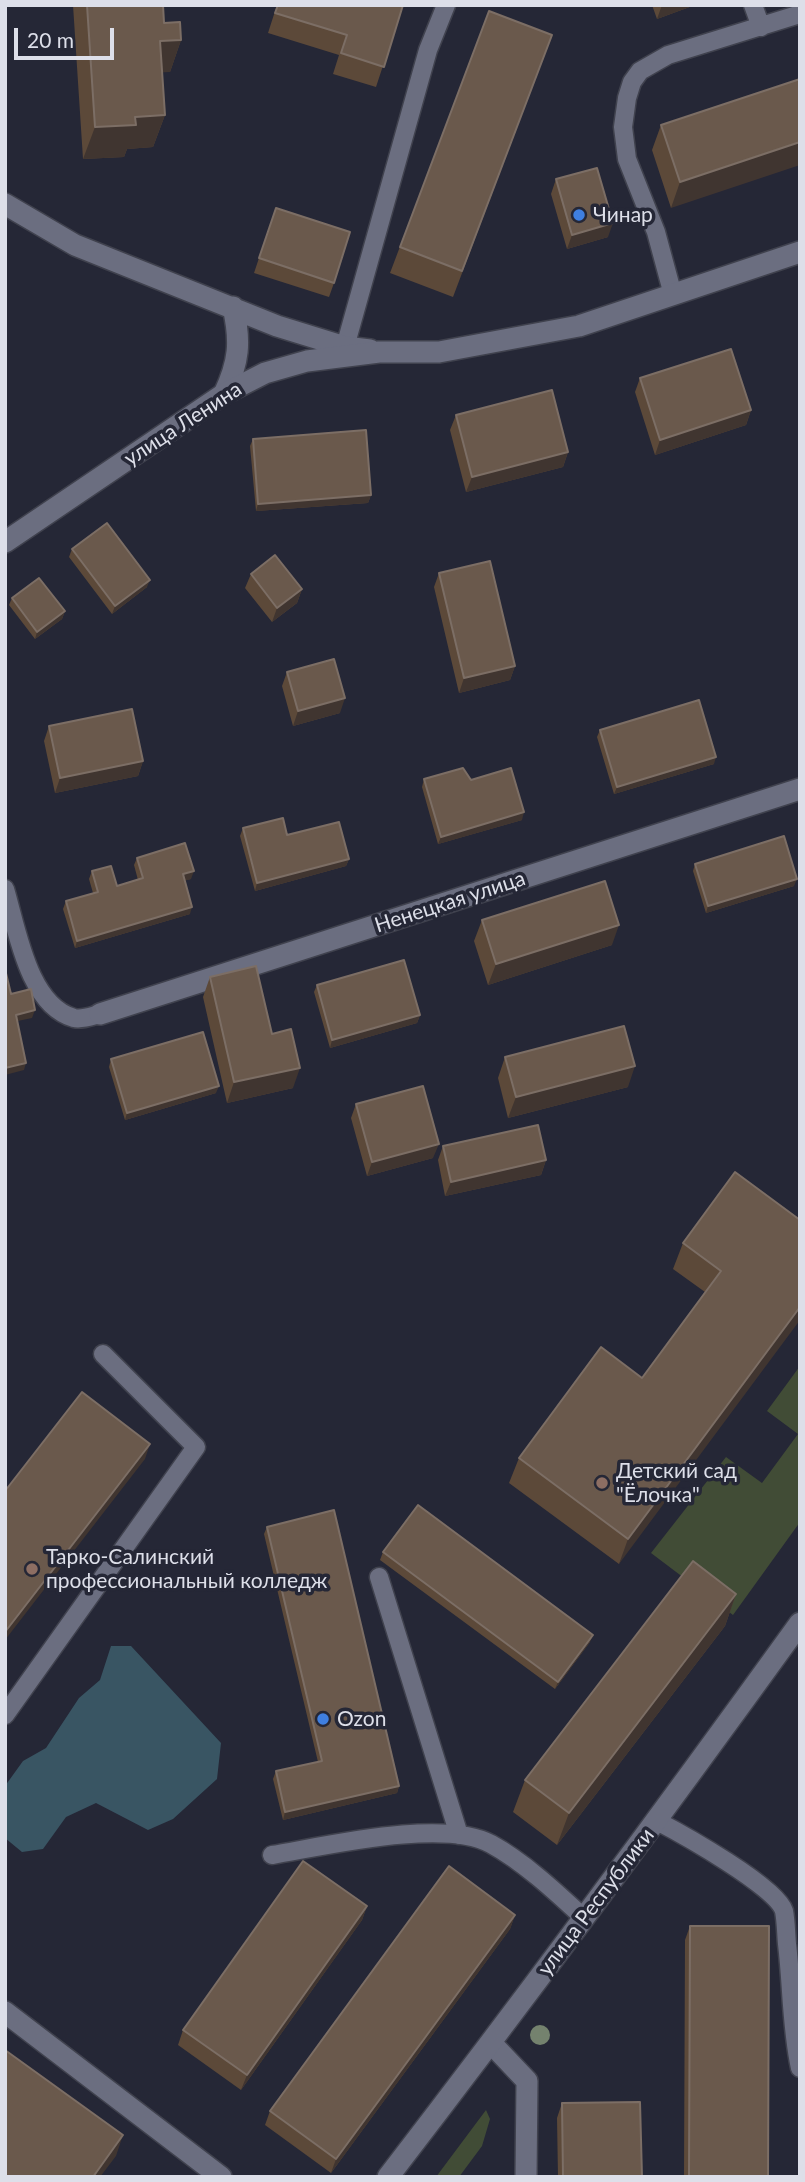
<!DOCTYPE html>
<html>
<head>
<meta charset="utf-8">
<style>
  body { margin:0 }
  #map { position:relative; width:805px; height:2182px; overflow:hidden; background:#252736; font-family:Lato,sans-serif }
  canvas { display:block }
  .frame { position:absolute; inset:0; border:7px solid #dddfe9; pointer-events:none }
  .scale { position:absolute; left:14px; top:28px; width:100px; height:32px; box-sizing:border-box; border:4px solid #dddfe9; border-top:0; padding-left:9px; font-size:21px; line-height:24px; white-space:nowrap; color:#dddfe9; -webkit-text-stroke:5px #252736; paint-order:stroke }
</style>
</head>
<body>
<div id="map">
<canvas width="805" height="2182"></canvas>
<div class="frame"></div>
<div class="scale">20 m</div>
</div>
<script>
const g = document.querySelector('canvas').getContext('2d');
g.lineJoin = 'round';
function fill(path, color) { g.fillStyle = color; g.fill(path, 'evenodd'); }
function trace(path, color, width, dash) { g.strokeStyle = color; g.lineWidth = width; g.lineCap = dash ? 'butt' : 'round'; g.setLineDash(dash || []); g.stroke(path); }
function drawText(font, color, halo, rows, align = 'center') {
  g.font = font + ' Lato,sans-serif'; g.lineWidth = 7; g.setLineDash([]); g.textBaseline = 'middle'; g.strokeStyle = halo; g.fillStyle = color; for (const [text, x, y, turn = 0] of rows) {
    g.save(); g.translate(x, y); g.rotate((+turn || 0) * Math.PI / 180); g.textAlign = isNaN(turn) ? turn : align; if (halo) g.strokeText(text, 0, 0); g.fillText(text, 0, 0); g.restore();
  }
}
const green = new Path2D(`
  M800 1366V1522L733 1615 651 1553 726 1457 762 1483 798 1434 767 1411Z
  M486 2110 490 2119 482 2146 459 2177H436Z`);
const water = new Path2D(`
  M111 1646H131L221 1743 217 1779 173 1819 148 1830 96 1803 66 1817 43 1849 22 1852 5 1838V1786L23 1761 46 1748 79 1698 100 1680Z`);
const service = new Path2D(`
  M753 5 761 27
  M673 295 656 232 627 159 623 127 627 98 632 82 640 71 668 55 800 14
  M345 347 428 50 446 5
  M5 889C17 929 28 1005 74 1018 82 1020 92 1016 100 1014
  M379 1577 459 1835
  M5 1715 196 1447 103 1354
  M657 1821C682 1834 777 1887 784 1911 786 1921 786 1933 787 1944 792 1985 791 2027 800 2068
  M272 1855C326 1846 444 1818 491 1844 524 1862 557 1893 584 1918`);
const minor = new Path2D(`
  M5 204 75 245 277 326 345 347 370 350
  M224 394C239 362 241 342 233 307
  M100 1014 800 789
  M5 2012 221 2177
  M491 2043 527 2081 526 2177`);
const tertiary = new Path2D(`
  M5 542 224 394 265 373 307 361 379 352H439L579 326 800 252
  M388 2177C528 1995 665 1810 800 1623`);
const trees = [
  [540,2035]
];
const wall = new Path2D(`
  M73 5H163L164 23 181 40 170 72H162L165 115 153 147 127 149 124 157 83 159Z
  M277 5H403L376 87 333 74 339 55 268 33Z
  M652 5H695L657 19Z
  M489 11 552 35 453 297 390 273Z
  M800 79 671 208 652 150 661 125Z
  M556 179 608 237 567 249 551 194Z
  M271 222 334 283 329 297 254 273Z
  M640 378 751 410 746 425 655 455 635 392Z
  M456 415 568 452 563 467 466 492 450 430Z
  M253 439 371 495 368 503 256 511 250 446Z
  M72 549 147 587 112 614 69 557Z
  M439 573 515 666 510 680 459 693 434 587Z
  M251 574 302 589 297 603 272 622 245 588Z
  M12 598 65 611 62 619 35 639 9 605Z
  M287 672 340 713 293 726 282 686Z
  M49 726 143 761 138 776 55 793 44 741Z
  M600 730 714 764 614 794 597 737Z
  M424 779 471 780 522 820 438 844 422 787Z
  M243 828 287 835 349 859 346 866 255 891 240 836Z
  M137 858 191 879 185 880 190 914 75 948 63 909 66 901 93 893 89 879 92 871 117 886 138 880 134 865Z
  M695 864 794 886 706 913 693 871Z
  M482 920 612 945 488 985 474 941Z
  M210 977 272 1034 293 1088 227 1103 203 997Z
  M317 985 420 1015 417 1023 330 1048 314 992Z
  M505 1057 628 1087 508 1118 498 1078Z
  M111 1059 216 1093 125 1120 109 1067Z
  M356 1104 433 1158 367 1176 351 1118Z
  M443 1146 546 1160 541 1175 445 1196 438 1160Z
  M800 1220 619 1564 509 1483 519 1458 642 1378 705 1292 673 1269 683 1243Z
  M267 1527 399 1786 397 1793 283 1820 273 1779 276 1771 318 1762 264 1534Z
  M383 1552 590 1642 555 1689 380 1560Z
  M736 1594 725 1626 557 1845 513 1812 525 1780Z
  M367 1906 362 1920 241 2090 178 2045 183 2030Z
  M515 1915 510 1929 331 2173 265 2125 270 2111Z
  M690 1926 768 2177H684L685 1940Z
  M562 2103 642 2177H558L557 2118Z`);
const shadedWall = new Path2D(`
  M662 5H695L657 19Z
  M181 40 170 72 148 73 160 41Z
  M165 115 153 147 127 149 124 157 83 159 95 127 135 117Z
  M800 142V165L671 208 680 182Z
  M613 223 608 237 567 249 572 235Z
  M751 410 746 425 655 455 660 440Z
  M568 452 563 467 466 492 472 477Z
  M371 495 368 503 256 511 258 504Z
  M150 580 147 587 112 614 115 606Z
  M302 589 297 603 272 622 277 608Z
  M65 611 62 619 35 639 37 632Z
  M515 666 510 680 459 693 464 678Z
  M345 698 340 713 293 726 298 711Z
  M716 757 714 764 614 794 617 787Z
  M143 761 138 776 55 793 60 778Z
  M524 812 522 820 438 844 441 837Z
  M349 859 346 866 255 891 257 883Z
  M194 871 191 879 180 882 183 874Z
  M797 879 794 886 706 913 708 906Z
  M192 907 190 914 75 948 77 941Z
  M619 925 612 945 488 985 496 964Z
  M35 1010 32 1018 13 1022 16 1015Z
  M420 1015 417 1023 330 1048 332 1040Z
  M26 1063 24 1070 5 1075V1068Z
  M635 1066 628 1087 508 1118 516 1097Z
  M300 1068 293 1088 227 1103 234 1082Z
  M219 1086 216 1093 125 1120 127 1113Z
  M439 1144 433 1158 367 1176 372 1162Z
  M546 1160 541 1175 445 1196 451 1182Z
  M800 1307V1320L619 1564 628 1539Z
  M150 1444 145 1459 5 1640V1632Z
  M736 1594 725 1626 557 1845 569 1813Z
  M593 1635 590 1642 555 1689 558 1682Z
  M399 1786 397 1793 283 1820 285 1812Z
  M367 1906 362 1920 241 2090 247 2075Z
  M515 1915 510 1929 331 2173 336 2159Z
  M123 2135 116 2156 100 2177H93Z`);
const building = new Path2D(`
  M87 5H163L164 23 180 22 181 40 160 41 165 115 135 117 136 125 95 127Z
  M278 5H403L384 67 341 53 347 35 275 13Z
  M489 11 552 35 462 271 400 247Z
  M800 79V142L680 182 661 125Z
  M597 168 613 223 572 235 556 179Z
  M276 208 350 232 334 283 259 258Z
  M731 349 751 410 660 440 640 378Z
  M552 390 568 452 472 477 456 415Z
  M366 430 371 495 258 504 253 439Z
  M107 523 150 580 115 606 72 549Z
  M275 555 302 589 277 608 251 574Z
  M490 561 515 666 464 678 439 573Z
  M39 578 65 611 37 632 12 598Z
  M334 659 345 698 298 711 287 672Z
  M699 700 716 757 617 787 600 730Z
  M132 709 143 761 60 778 49 726Z
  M463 768 471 780 511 768 524 812 441 837 424 779Z
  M283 818 287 835 339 822 349 859 257 883 243 828Z
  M784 836 797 879 708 906 695 864Z
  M185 843 194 871 183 874 192 907 77 941 66 901 98 892 92 871 111 866 117 886 143 878 137 858Z
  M605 881 619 925 496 964 482 920Z
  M404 960 420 1015 332 1040 317 985Z
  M256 966 272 1034 291 1029 300 1068 234 1082 210 977Z
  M5 969 11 994 31 989 35 1010 16 1015 26 1063 5 1068Z
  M624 1026 635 1066 516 1097 505 1057Z
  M203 1032 219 1086 127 1113 111 1059Z
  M423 1086 439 1144 372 1162 356 1104Z
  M538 1125 546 1160 451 1182 443 1146Z
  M735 1172 800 1220V1307L628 1539 519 1458 601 1347 642 1378 721 1271 683 1243Z
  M82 1392 150 1444 5 1632V1491Z
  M418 1505 593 1635 558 1682 383 1552Z
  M334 1510 399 1786 285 1812 276 1771 322 1761 267 1527Z
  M693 1561 736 1594 569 1813 525 1780Z
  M303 1861 367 1906 247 2075 183 2030Z
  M449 1866 515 1915 336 2159 270 2111Z
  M690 1926H769L768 2177H689Z
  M5 2050 123 2135 93 2177H5Z
  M640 2102 642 2177H563L562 2103Z`);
const markers = [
  [579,215,7,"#3f7fe0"],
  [602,1483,7,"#8d6e63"],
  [32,1569,7,"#8d6e63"],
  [323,1719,7,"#3f7fe0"]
];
const poiNames = [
  ["Чинар",593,215],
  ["Детский сад",616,1471],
  ["\"Ёлочка\"",616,1495],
  ["Тарко-Салинский",46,1557],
  ["профессиональный колледж",46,1581],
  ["Ozon",337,1719]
];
const streetNames = [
  ["улица Ленина",183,424,-33],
  ["Ненецкая улица",450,902,-18],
  ["улица Республики",596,1902,-53]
];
fill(green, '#414c36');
fill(water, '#395563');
trace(service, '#40424e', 21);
trace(minor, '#40424e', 24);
trace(tertiary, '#40424e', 24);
trace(service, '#6b6e80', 18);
trace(minor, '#6b6e80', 21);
trace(tertiary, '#6b6e80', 21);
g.fillStyle = '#74826e';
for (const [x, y] of trees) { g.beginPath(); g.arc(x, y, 10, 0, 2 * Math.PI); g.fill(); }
fill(wall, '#5c4939');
fill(shadedWall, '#403530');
fill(building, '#6a594c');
trace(building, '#7c6e65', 2);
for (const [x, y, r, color] of markers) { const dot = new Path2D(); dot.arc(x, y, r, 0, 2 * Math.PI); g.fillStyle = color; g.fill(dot); trace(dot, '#252736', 2.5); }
drawText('21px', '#dddfe9', '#252736', poiNames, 'left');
drawText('21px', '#dddfe9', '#252736', streetNames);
</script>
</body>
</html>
